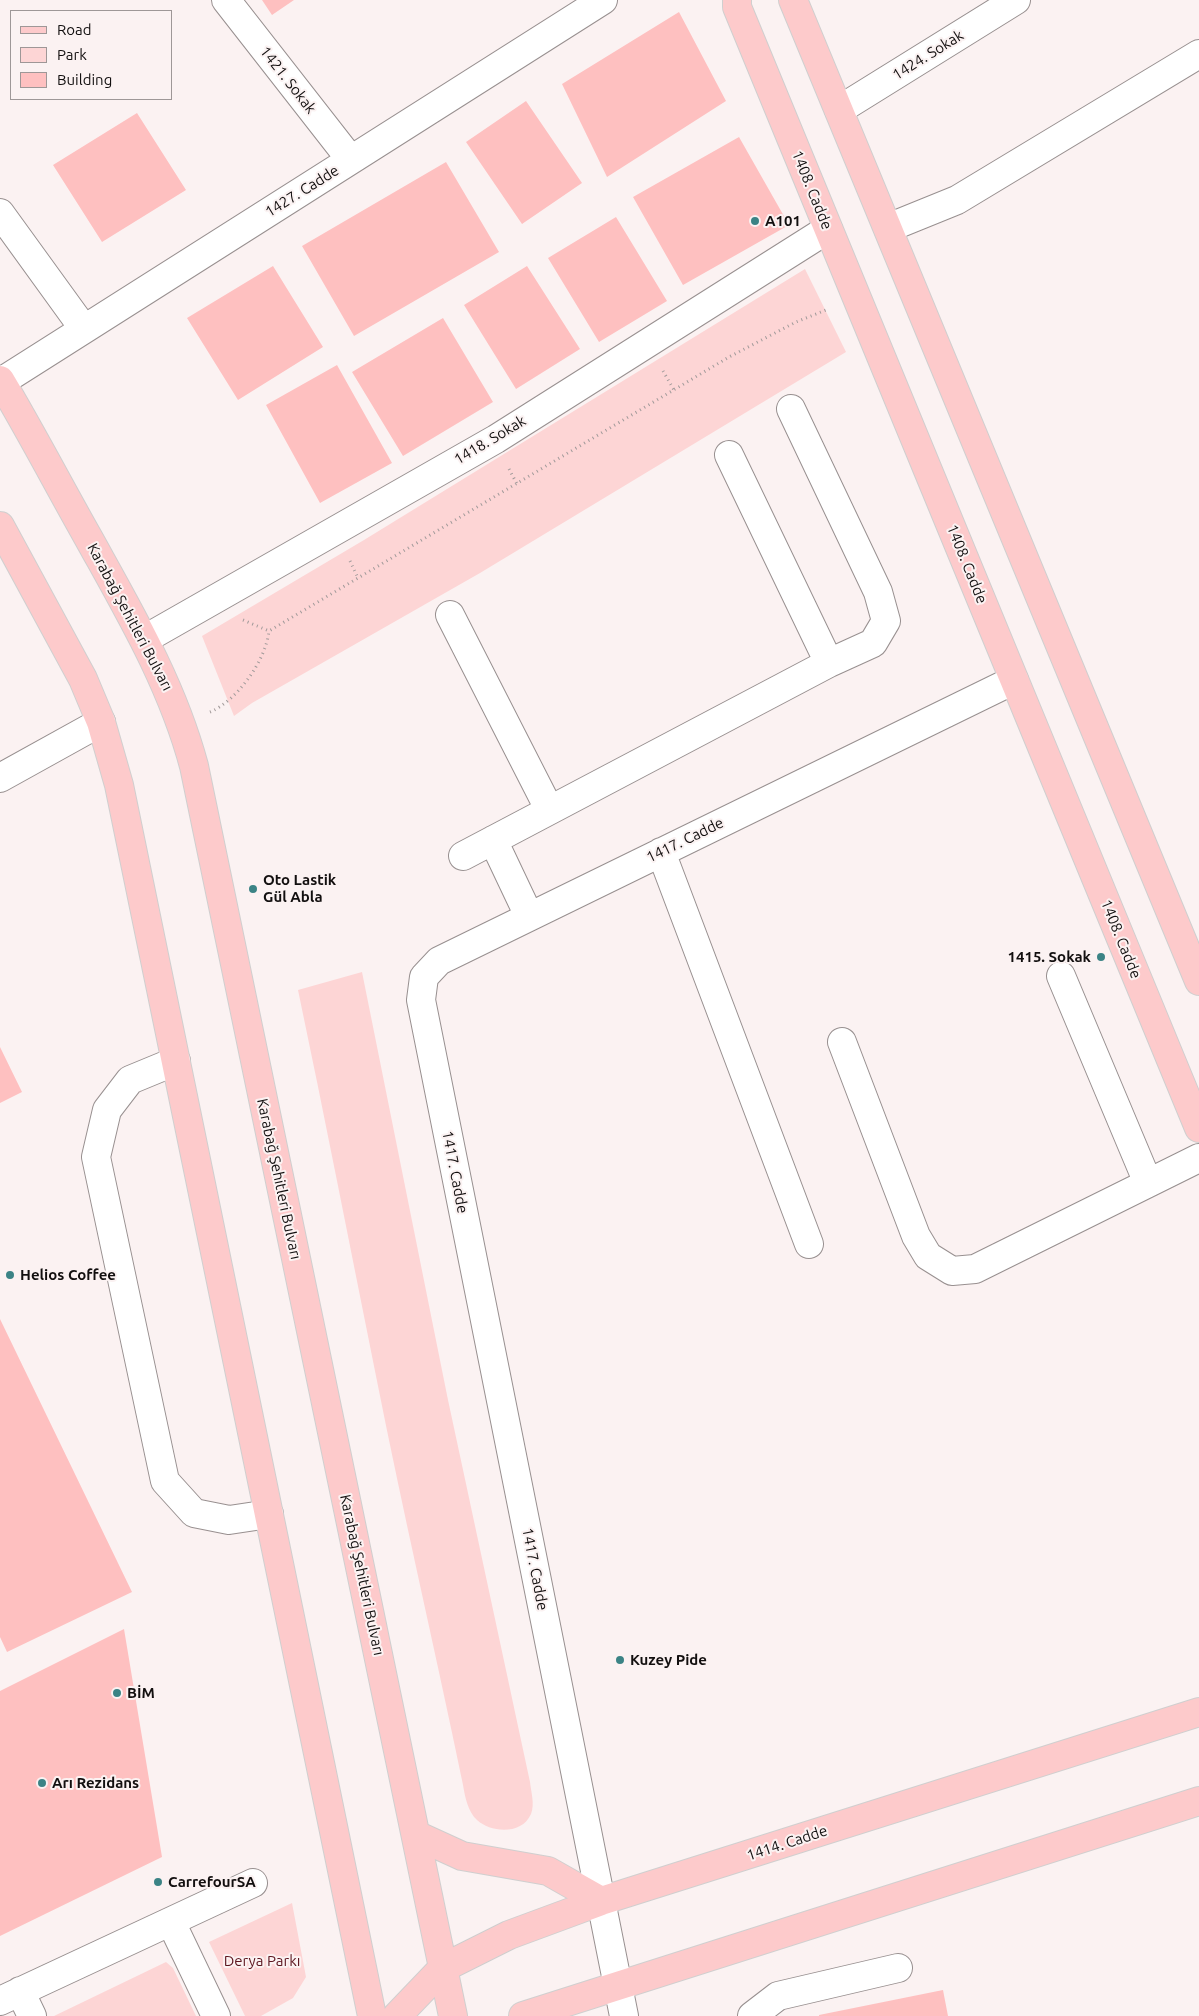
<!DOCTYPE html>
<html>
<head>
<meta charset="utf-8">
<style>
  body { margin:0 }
  #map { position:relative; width:1199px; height:2016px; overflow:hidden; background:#fbf2f2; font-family:Ubuntu,sans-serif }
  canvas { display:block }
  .legend { position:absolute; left:10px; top:10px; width:162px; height:90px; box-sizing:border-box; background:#fbf2f2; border:1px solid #9e9797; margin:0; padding:6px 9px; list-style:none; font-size:15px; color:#120f0f }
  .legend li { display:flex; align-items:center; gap:10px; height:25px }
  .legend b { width:25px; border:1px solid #9e9797 }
</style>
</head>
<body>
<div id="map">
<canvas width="1199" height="2016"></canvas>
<ul class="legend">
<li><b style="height:6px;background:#fdcacb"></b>Road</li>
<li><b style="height:14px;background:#fdd5d5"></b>Park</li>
<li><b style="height:14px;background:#fec0c0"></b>Building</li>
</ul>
</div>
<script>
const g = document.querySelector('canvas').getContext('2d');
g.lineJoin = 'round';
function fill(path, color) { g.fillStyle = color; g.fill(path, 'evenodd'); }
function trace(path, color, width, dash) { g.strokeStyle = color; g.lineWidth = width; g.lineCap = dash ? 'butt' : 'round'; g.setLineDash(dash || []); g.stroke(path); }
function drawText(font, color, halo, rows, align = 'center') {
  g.font = font + ' Ubuntu,sans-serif'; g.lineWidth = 4; g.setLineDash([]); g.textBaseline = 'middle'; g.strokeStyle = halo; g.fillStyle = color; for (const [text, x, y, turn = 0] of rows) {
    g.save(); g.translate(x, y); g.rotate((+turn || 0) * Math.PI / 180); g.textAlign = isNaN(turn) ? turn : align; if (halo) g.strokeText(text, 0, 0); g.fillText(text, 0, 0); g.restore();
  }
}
const green = new Path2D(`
  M805 269 846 352 480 573 252 703 234 716 202 636 364 540Z
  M362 972 448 1400 530 1782C531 1792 535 1804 531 1814 522 1835 491 1833 477 1820 468 1812 465 1797 463 1785 435 1649 403 1513 376 1376 350 1247 325 1118 298 990Z
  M292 1903 306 1977 293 1998 261 2016H245L209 1942Z
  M166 1962 173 1968 196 2016H54Z`);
const building = new Path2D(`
  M262 0H294L272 15Z
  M679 12 726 101 607 177 562 84Z
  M526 101 582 183 522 224 466 142Z
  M137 113 186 190 102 242 53 165Z
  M739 137 789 225 683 285 633 197Z
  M446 162 499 252 354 336 302 246Z
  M616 217 667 301 599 342 548 258Z
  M273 266 323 347 238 400 187 318Z
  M527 266 580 349 516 389 464 305Z
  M443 318 493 402 403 456 352 372Z
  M337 365 392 463 320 503 266 405Z
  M0 1047 22 1092 0 1103Z
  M0 1319 132 1592 7 1652 0 1637Z
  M124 1629 162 1857 0 1936V1691Z
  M943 1990 948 2016H819V2015Z`);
const path = new Path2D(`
  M663 371 674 390
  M509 469 517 484
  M350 561 358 578
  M243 620 269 631 729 357 796 322 826 310
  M210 712C237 701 266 660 269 631`);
const minor = new Path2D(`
  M226 0 351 160
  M839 110 1016 0
  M0 213 84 329
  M888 228 957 200 1199 54
  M1 382 603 0
  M729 455 829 663
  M450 615 549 809
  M145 639 496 439 828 229
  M0 778 101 722
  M493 840 529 916
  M661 852 809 1244
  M463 856 829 663 873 643 886 621 878 592 791 409
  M1061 976 1148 1183
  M842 1042 916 1236 928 1256 952 1271 975 1269 1199 1158
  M176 1061 130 1080 107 1110 96 1157 165 1481 194 1513 229 1520 269 1514
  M171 1922 216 2016
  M20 1991 32 2016
  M0 2001 253 1883
  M624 2016 421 1000 424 977 439 961 1014 680
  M752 2016 778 1996 898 1968`);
const major = new Path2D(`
  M737 0V7L1199 1128
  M793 0 1199 981
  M0 380C31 432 59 486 89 539 130 613 172 684 194 766L453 2016
  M0 526 83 679 101 722 119 785 372 2016
  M416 1835 462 1856 548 1871 601 1901
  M397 2016 443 1968 509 1935 601 1901 1199 1712
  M523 2016 1199 1801`);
const markers = [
  [755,221,5,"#3b8385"],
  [253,889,5,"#3b8385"],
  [1101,957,5,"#3b8385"],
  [10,1275,5,"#3b8385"],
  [620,1660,5,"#3b8385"],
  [117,1693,5,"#3b8385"],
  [42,1783,5,"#3b8385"],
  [158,1882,5,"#3b8385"]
];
const streetNames = [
  ["1424. Sokak",928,55,-32],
  ["1421. Sokak",288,80,52],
  ["1408. Cadde",812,190,68],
  ["1427. Cadde",302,191,-32],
  ["1418. Sokak",490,440,-31],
  ["1408. Cadde",967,564,68],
  ["Karabağ Şehitleri Bulvarı",130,617,62],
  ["1417. Cadde",685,840,-26],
  ["1408. Cadde",1121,939,68],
  ["1417. Cadde",455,1172,79],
  ["Karabağ Şehitleri Bulvarı",279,1179,78],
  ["1417. Cadde",535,1569,79],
  ["Karabağ Şehitleri Bulvarı",362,1575,78],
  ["1414. Cadde",787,1843,-18]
];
const poiNames = [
  ["A101",765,221],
  ["Oto Lastik",263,880],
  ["Gül Abla",263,897],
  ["1415. Sokak",1091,957,"right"],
  ["Helios Coffee",20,1275],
  ["Kuzey Pide",630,1660],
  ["BİM",127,1693],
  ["Arı Rezidans",52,1783],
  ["CarrefourSA",168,1882]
];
const parkNames = [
  ["Derya Parkı",262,1961]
];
fill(green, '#fdd5d5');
fill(building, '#fec0c0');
trace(minor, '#989090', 30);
trace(major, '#d0cfcf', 30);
trace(path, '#a19a9a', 3, [1, 4]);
trace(minor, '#fff', 28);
trace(major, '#fdcacb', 28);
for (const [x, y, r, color] of markers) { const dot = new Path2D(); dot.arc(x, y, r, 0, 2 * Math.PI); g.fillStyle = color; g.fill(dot); trace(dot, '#fbf2f2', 2); }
drawText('15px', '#120f0f', '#fbf2f2', streetNames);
drawText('bold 15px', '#120f0f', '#fbf2f2', poiNames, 'left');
drawText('15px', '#5d161f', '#fbf2f2', parkNames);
</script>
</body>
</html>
